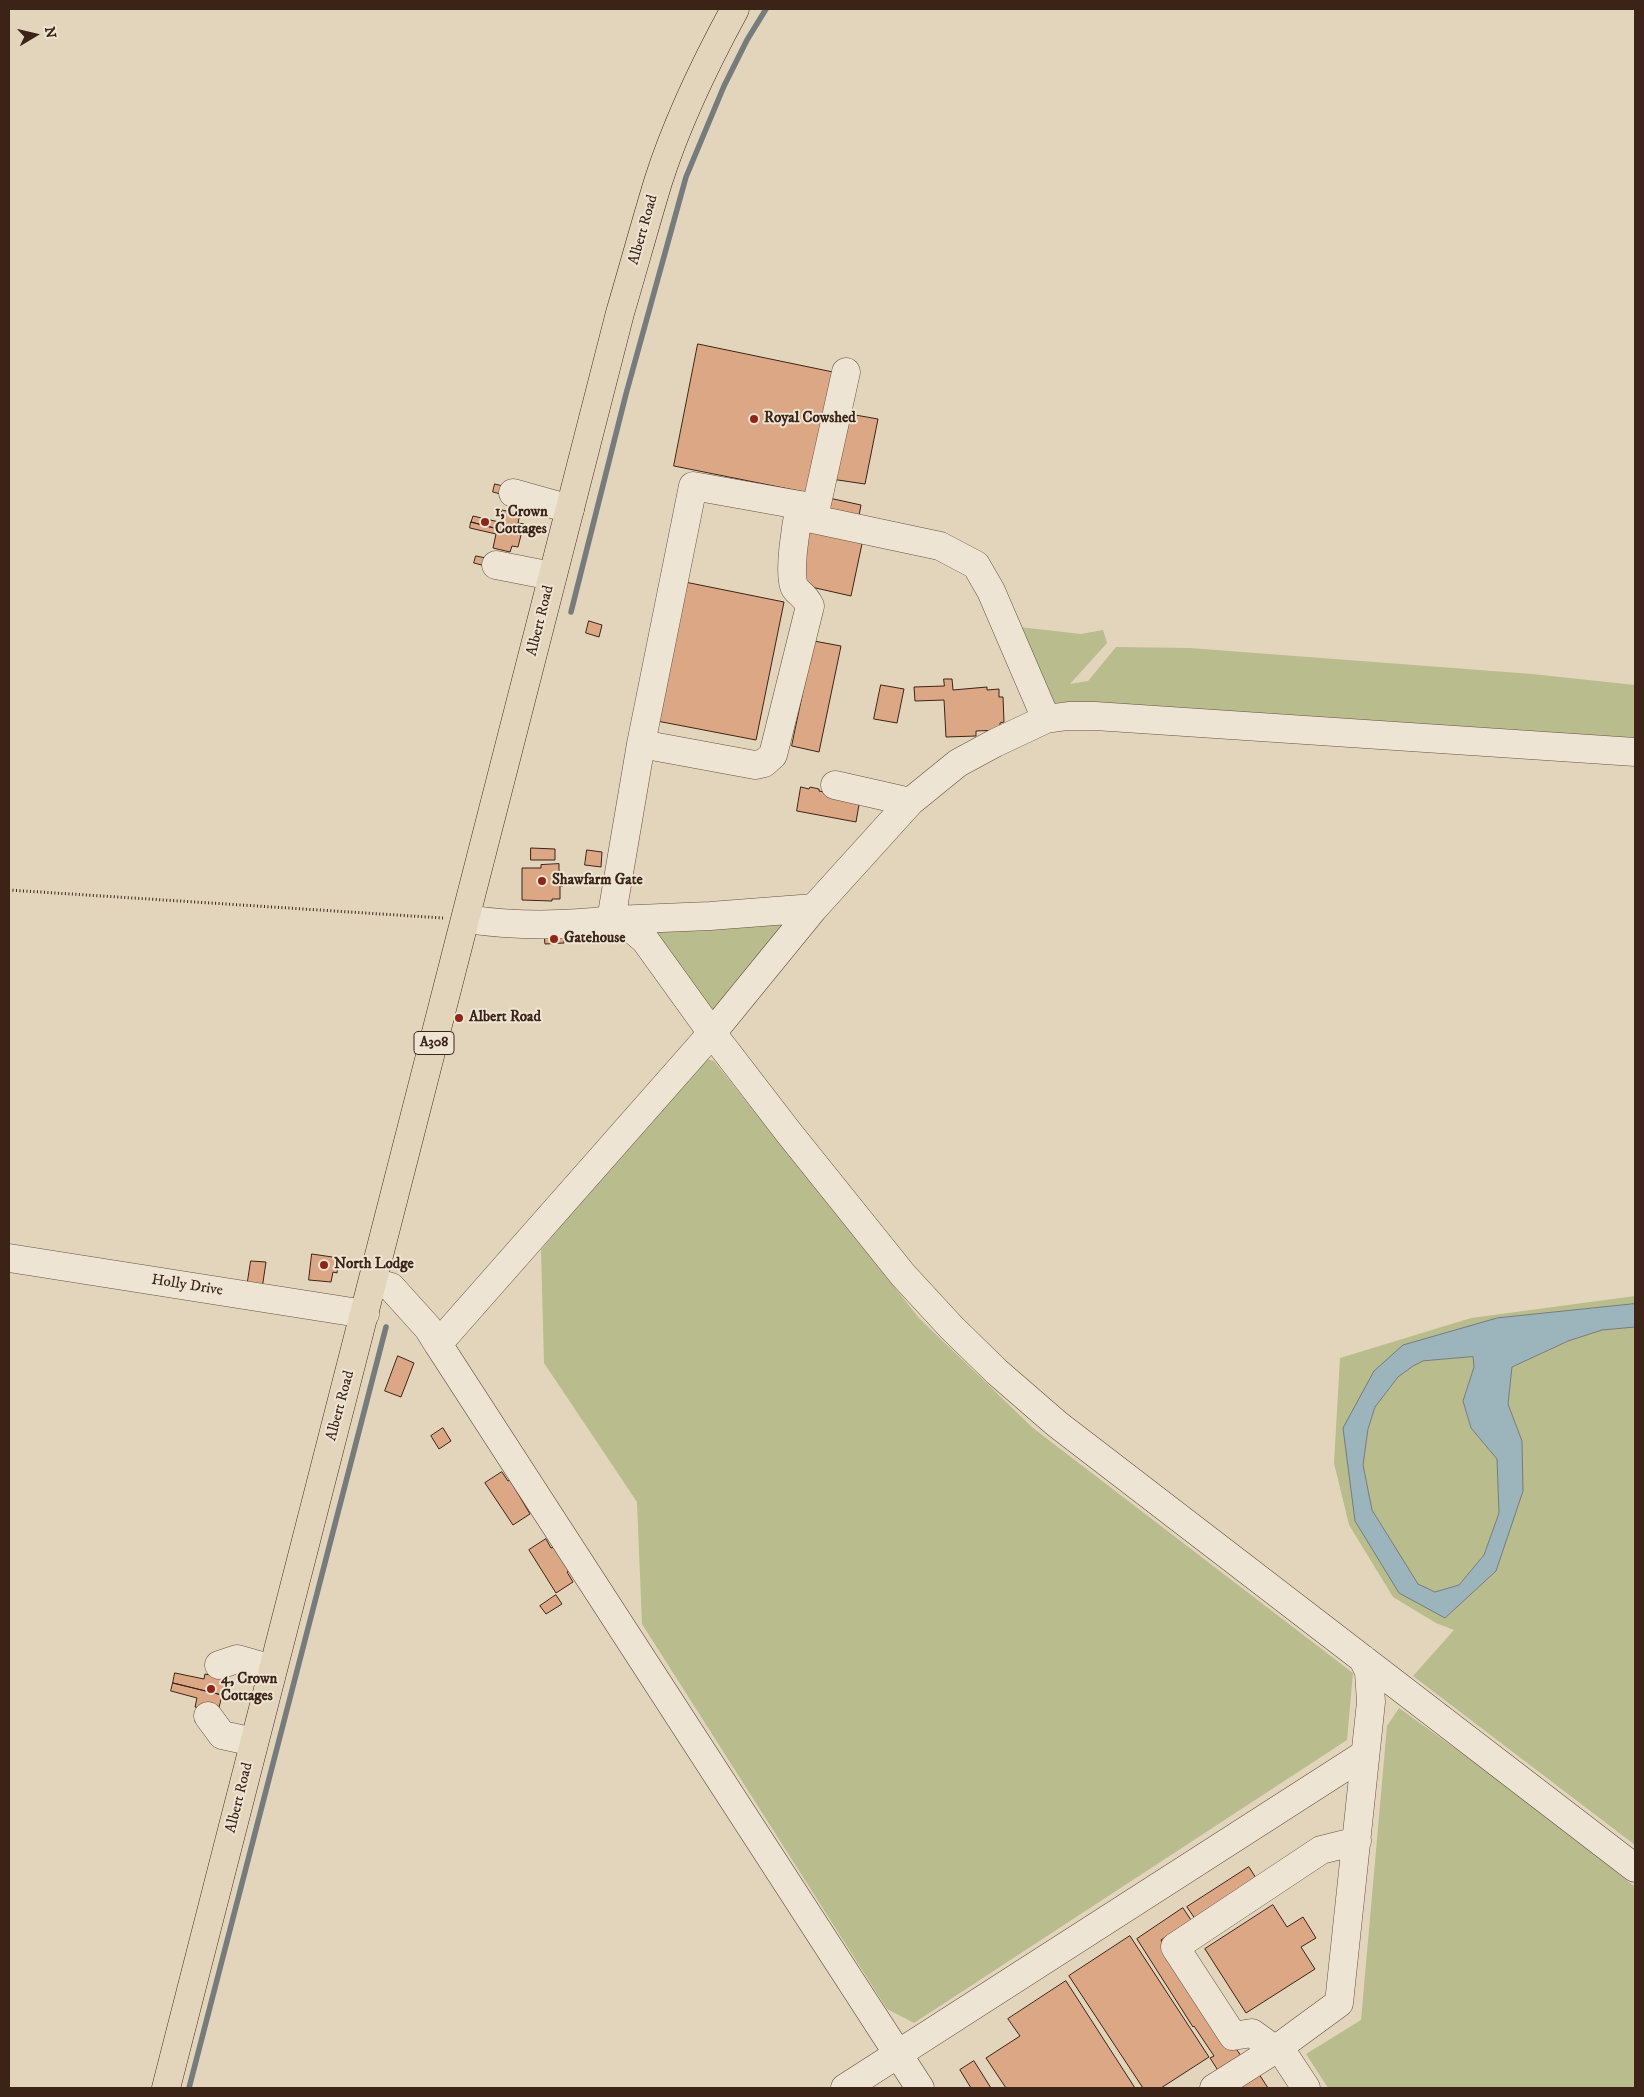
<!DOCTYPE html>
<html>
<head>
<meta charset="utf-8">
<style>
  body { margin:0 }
  #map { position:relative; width:1644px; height:2097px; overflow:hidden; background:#e3d5bc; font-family:"IM FELL DW Pica",serif }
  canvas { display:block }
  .frame { position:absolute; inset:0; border:10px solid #3c2317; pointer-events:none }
  .north { position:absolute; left:10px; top:10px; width:50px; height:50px; -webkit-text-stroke:4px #ede4d3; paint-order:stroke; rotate:81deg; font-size:14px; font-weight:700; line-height:20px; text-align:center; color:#3c2317 }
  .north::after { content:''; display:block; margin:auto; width:18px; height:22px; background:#3c2317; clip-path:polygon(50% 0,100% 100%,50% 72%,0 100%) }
</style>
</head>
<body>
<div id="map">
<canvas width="1644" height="2097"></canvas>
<div class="frame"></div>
<div class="north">N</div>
</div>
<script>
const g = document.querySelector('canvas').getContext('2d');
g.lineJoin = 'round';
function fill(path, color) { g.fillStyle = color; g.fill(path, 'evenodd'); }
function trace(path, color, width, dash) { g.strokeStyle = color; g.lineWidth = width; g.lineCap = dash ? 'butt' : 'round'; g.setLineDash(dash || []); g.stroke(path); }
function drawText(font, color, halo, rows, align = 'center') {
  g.font = font + ' "IM FELL DW Pica",serif'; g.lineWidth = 4; g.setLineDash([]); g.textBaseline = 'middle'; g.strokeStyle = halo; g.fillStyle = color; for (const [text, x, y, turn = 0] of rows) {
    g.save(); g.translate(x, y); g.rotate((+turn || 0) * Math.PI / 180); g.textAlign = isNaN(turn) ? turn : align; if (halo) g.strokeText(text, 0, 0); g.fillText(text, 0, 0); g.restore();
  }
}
const green = new Path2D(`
  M1010 626 1081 634 1103 630 1107 643 1070 684 1088 681 1116 647 1190 648 1532 674 1635 685V746L1046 710Z
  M790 920 714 1016 650 924Z
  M700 1057 714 1061 919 1318 1033 1428 1353 1673 1347 1740 914 2023 887 2009 642 1624 637 1502 544 1363 541 1250Z
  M1635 1296V1304L1497 1318 1374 1371 1355 1521 1445 1618 1496 1571 1522 1441 1508 1404 1512 1367 1568 1341 1602 1330 1635 1327V1845L1413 1676 1454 1630 1436 1623 1393 1597 1349 1525 1334 1463 1340 1358 1471 1318Z
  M1473 1357 1474 1367 1463 1401 1471 1428 1497 1459 1499 1513 1484 1555 1459 1585 1435 1592 1418 1585 1372 1510 1363 1465 1368 1429 1375 1407 1398 1377 1413 1366 1423 1361Z
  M1399 1708 1545 1813 1635 1887V2088H1328L1306 2054 1361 2020 1387 1726Z`);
const water = new Path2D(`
  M1635 1304V1327L1602 1330 1568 1341 1512 1367 1508 1404 1522 1441 1523 1491 1496 1571 1445 1618 1399 1593 1355 1521 1343 1428 1374 1371 1403 1345 1497 1318ZM1473 1357 1474 1367 1463 1401 1471 1428 1497 1459 1499 1513 1484 1555 1459 1585 1435 1592 1418 1584 1372 1510 1363 1465 1368 1429 1375 1407 1398 1377 1413 1366 1423 1361Z`);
const stream = new Path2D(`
  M571 612 626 394 686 177 724 86 747 40 766 9
  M189 2088 386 1327`);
const building = new Path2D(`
  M698 344 833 372 809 493 674 466Z
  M844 413 878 419 865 484 831 479Z
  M495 484 510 488 508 496 493 492Z
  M829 498 861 505 858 521 826 514Z
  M502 510 520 514 518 523 524 524 521 535 471 522 473 516 499 522Z
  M471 522 521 535 518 547 512 546 510 552 493 548 496 534 470 528Z
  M808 529 863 539 851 596 798 584Z
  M476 556 491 559 489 567 474 563Z
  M685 582 784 602 756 740 657 721Z
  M589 621 602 625 599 637 586 633Z
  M814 641 841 646 819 752 792 746Z
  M944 679H952L953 690 987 687V690L999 689V697H1003L1004 722 1000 723V730L976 731V736L946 737 944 700 915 701 914 687 944 686Z
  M881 685 904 689 897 723 874 719Z
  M801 787 809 789 810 787 819 789V791L860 799 856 822 797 811Z
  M531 848 555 849V860H531Z
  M587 850 602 852 601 867 585 865Z
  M559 864V875H563V886H560V899H552V901L522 900V868H541V865Z
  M563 934 564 943 545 944 544 935Z
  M312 1254 339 1258 337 1273 333 1272 331 1282 309 1280Z
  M251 1261 266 1262 262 1289 247 1287Z
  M398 1356 414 1363 401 1397 385 1391Z
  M443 1428 451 1441 439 1449 431 1436Z
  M502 1472 508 1481 510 1480 530 1514 513 1525 485 1483Z
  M546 1539 551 1548 554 1547 569 1571 567 1572 573 1582 556 1593 529 1550Z
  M556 1595 562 1604 546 1614 540 1606Z
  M175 1673 204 1679 205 1674 226 1678 222 1695 173 1683Z
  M173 1683 222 1695 218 1712 195 1707 197 1698 171 1691Z
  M1249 1867 1261 1886 1200 1926 1187 1907Z
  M1273 1905 1287 1927 1303 1917 1316 1938 1301 1947 1315 1969 1246 2013 1205 1949Z
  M1183 1908 1191 1920 1161 1940 1200 2000 1242 2057 1219 2072 1210 2058 1214 2056 1194 2026 1193 2027 1137 1939Z
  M1130 1936 1209 2057 1161 2088H1143L1069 1976Z
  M1066 1981 1135 2088H1006L986 2058 1020 2036 1008 2019Z
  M974 2061 991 2088H971L960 2070Z
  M1257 2071 1268 2088H1237Z`);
const path = new Path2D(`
  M9 890 443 918`);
const minor = new Path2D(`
  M513 493 570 509
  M816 508 846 372
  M496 565 552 576
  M641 744 755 765 764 763 773 755 810 606C805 595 800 595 795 588 787 577 797 520 800 505
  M835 785 910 802
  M466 919C514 926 563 926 611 920L641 744 693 486 816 508 813 519 940 546 976 565 991 591 1046 719 1068 716H1095L1635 752
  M611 920 631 928 645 940 712 1033 789 1133 903 1275 951 1327 997 1372 1057 1424 1635 1868
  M613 920 710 916 814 908
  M9 1258 365 1314
  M373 1282 391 1287 428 1328 438 1344
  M219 1665 237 1659 272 1669
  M208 1716 222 1735 254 1742
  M1279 2047 1306 2088
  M1274 2049 1252 2033 1233 2036 1175 1947 1321 1850 1357 1841
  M845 2088 1365 1754
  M920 2088 438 1344 712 1033 814 908 910 802 958 763 995 743 1046 719
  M1214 2088 1279 2047 1339 2003 1371 1702 1369 1672 1363 1659`);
const major = new Path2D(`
  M166 2088 620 313C633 269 645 225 658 182 677 122 705 64 735 9`);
const markers = [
  [754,419,5,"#8f2418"],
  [485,522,5,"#8f2418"],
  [542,881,5,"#8f2418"],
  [554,939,5,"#8f2418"],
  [459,1018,5,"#8f2418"],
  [324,1265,5,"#8f2418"],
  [211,1689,5,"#8f2418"]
];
const shields = [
  [434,1043,40]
];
const shieldNames = [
  ["A308",434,1043]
];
const streetNames = [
  ["Albert Road",644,230,-74],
  ["Albert Road",541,621,-76],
  ["Holly Drive",187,1286,9],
  ["Albert Road",341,1406,-75],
  ["Albert Road",240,1798,-76]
];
const poiNames = [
  ["Royal Cowshed",764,419],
  ["1, Crown",495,513],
  ["Cottages",495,530],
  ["Shawfarm Gate",552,881],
  ["Gatehouse",564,939],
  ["Albert Road",469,1018],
  ["North Lodge",334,1265],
  ["4, Crown",221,1680],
  ["Cottages",221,1697]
];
fill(green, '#b9bc8d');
fill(water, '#9cb5bd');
trace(water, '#767b7b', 1);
trace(stream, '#767b7b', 5.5);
fill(building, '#dca785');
trace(building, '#3c2317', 1);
trace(minor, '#665040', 29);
trace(major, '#3c2317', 29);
trace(path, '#3c2317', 3, [1, 2.5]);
trace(minor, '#ede4d3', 28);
trace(major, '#e3d5bc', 28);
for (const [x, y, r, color] of markers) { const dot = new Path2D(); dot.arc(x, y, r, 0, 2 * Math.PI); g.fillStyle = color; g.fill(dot); trace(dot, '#ede4d3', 2); }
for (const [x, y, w] of shields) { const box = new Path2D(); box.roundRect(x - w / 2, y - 11.5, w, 23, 4); g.fillStyle = '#ede4d3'; g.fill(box); trace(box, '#3c2317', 1); }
drawText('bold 14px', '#3c2317', null, shieldNames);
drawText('15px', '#3c2317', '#ede4d3', streetNames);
drawText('bold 15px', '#3c2317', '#ede4d3', poiNames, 'left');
</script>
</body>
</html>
